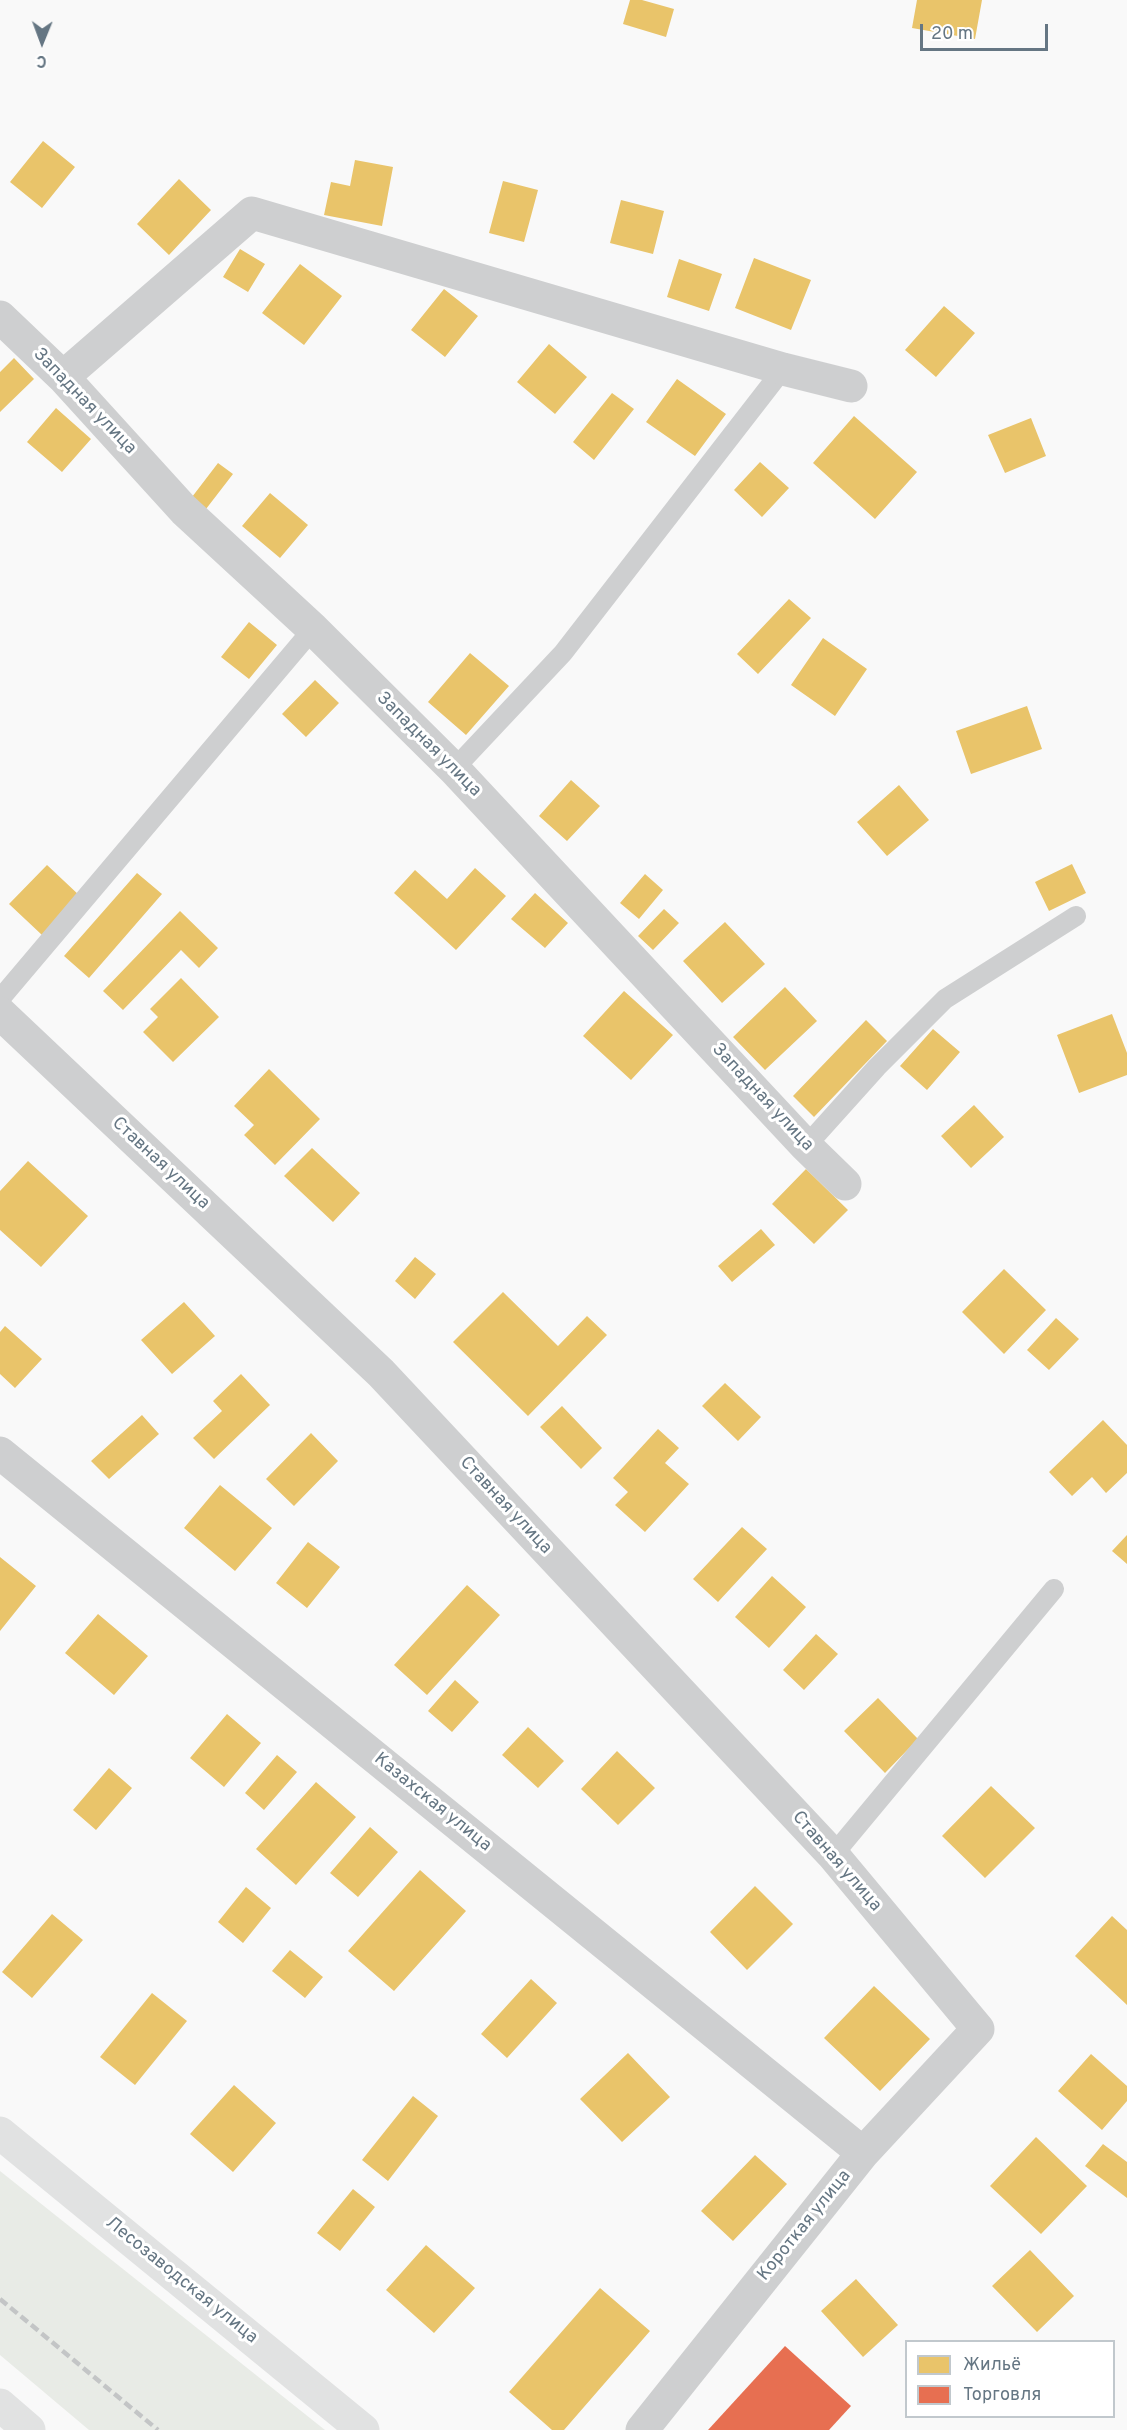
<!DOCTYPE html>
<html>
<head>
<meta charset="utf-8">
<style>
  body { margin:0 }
  #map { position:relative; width:1127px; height:2430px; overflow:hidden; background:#f9f9f9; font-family:Overpass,sans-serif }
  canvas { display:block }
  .legend { position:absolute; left:905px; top:2340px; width:210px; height:78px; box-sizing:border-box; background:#fff; border:2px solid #c1c8cd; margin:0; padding:8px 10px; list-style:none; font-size:18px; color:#657683 }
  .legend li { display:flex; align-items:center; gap:12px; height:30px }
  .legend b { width:30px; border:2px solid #c1c8cd }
  .north { position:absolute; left:12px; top:12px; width:60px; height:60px; -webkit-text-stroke:4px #fff; paint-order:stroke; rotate:181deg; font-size:16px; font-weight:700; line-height:24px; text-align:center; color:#657683 }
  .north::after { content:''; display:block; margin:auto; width:21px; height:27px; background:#657683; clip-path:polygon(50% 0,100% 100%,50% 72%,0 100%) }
  .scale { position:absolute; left:920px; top:24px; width:128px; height:27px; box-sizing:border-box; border:3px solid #657683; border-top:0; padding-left:8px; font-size:18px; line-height:21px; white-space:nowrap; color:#657683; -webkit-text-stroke:4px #fff; paint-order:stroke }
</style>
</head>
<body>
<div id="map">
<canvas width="1127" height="2430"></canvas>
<ul class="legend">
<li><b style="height:16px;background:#e9c46a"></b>Жильё</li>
<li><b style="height:16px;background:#e76f51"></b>Торговля</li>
</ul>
<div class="north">С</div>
<div class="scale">20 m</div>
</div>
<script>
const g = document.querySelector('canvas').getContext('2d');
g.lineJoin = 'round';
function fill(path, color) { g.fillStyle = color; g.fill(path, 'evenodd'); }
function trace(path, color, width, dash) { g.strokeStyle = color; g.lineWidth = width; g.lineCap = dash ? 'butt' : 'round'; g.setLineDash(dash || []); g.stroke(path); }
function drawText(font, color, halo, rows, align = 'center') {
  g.font = font + ' Overpass,sans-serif'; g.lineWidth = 6; g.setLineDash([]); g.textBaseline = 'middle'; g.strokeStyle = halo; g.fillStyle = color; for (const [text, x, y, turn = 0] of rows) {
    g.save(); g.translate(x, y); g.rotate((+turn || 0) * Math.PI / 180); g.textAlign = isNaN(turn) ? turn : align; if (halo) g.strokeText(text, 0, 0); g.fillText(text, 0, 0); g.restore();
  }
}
const green = new Path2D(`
  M0 2171 325 2430H89L0 2355Z`);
const homes = new Path2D(`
  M630 0H642L674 9 666 37 623 24Z
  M917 0H982L975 39 912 28Z
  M43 141 75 167 42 208 10 182Z
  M355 160 393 167 382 226 324 215 331 182 350 186Z
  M179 179 211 210 169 255 137 224Z
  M503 181 538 190 524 242 489 233Z
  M621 200 664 211 653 254 610 243Z
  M240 249 265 264 248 292 223 277Z
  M754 258 811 280 791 330 735 308Z
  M679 259 722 274 709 311 667 297Z
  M300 264 342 296 304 345 262 313Z
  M444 289 478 316 445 357 411 330Z
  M944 306 975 333 936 377 905 350Z
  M549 344 587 377 555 414 517 382Z
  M14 358 34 379 0 412V372Z
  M677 379 726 414 695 456 646 422Z
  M612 393 634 409 594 460 573 442Z
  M56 408 91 439 62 472 27 442Z
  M854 416 917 472 875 519 813 463Z
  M1031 418 1046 456 1005 473 988 435Z
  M760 462 789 488 762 517 734 490Z
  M218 463 233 474 206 509 192 497Z
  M270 493 308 525 280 558 242 526Z
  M789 599 811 618 758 674 737 654Z
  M249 622 277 645 249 679 221 657Z
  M823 638 867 669 835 716 791 685Z
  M470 653 509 686 466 735 428 702Z
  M315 680 339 703 306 737 282 714Z
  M1027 706 1042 749 971 774 956 731Z
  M571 780 600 806 567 841 539 816Z
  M899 785 929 820 887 856 857 822Z
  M1072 864 1086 893 1049 911 1035 882Z
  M47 865 80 896 42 935 9 904Z
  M475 868 506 896 456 950 394 893 415 870 447 899Z
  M137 873 162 894 89 978 64 956Z
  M645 874 663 890 639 919 620 903Z
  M535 893 568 923 545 948 511 919Z
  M664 909 679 923 653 950 638 936Z
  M180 911 218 948 199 968 181 950 123 1010 103 991Z
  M725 922 765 964 722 1003 683 961Z
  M181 978 219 1017 173 1062 143 1032 158 1017 150 1009Z
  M785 987 817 1021 765 1070 733 1037Z
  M624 991 673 1035 631 1080 583 1036Z
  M1112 1014 1127 1053V1075L1079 1093 1057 1035Z
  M866 1020 887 1041 814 1117 793 1096Z
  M933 1029 960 1052 927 1090 900 1066Z
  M269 1069 320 1119 275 1165 244 1135 254 1125 234 1106Z
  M974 1105 1004 1137 971 1168 941 1136Z
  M312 1148 360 1193 333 1222 284 1176Z
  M28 1161 88 1216 41 1267 0 1230V1191Z
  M806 1169 848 1210 814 1244 772 1204Z
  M761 1229 775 1245 732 1282 718 1266Z
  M415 1257 436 1274 415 1299 395 1281Z
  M1004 1269 1046 1310 1004 1354 962 1312Z
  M503 1292 558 1346 587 1316 607 1335 528 1416 453 1342Z
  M184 1302 215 1336 172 1374 141 1340Z
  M1056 1318 1079 1339 1049 1370 1027 1350Z
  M5 1326 42 1359 15 1388 0 1374V1332Z
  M241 1374 270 1405 214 1459 193 1438 222 1411 213 1401Z
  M725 1383 761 1417 738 1441 702 1406Z
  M562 1406 602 1448 581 1469 540 1427Z
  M142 1415 159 1434 109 1479 91 1461Z
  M1103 1420 1127 1445V1473L1106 1493 1092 1477 1072 1496 1049 1472Z
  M658 1429 679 1448 665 1463 689 1484 645 1532 615 1505 628 1492 613 1478Z
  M311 1433 338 1461 294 1506 266 1479Z
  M220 1485 272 1528 235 1571 184 1528Z
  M742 1527 767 1549 718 1602 693 1579Z
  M1127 1535V1564L1112 1551Z
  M308 1542 340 1567 307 1608 276 1583Z
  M0 1557 36 1586 0 1631Z
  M772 1576 806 1607 769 1648 735 1617Z
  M467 1585 500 1615 427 1695 394 1665Z
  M98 1614 148 1656 114 1695 65 1653Z
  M816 1634 838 1654 804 1690 783 1670Z
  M455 1680 479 1702 452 1732 428 1711Z
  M878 1698 918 1739 885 1773 844 1731Z
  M227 1714 261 1743 224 1787 190 1758Z
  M528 1727 564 1761 538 1788 502 1755Z
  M617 1751 655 1788 618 1825 581 1789Z
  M277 1755 297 1772 264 1810 245 1793Z
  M109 1768 132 1788 96 1830 73 1810Z
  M316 1782 356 1817 296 1885 256 1849Z
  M991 1786 1035 1828 985 1878 942 1836Z
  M370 1827 398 1852 358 1897 330 1873Z
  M420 1870 466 1911 394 1991 348 1951Z
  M755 1886 793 1924 747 1970 710 1932Z
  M246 1887 271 1908 243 1943 218 1922Z
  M52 1914 83 1940 32 1998 2 1972Z
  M1112 1916 1127 1930V2005L1075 1956Z
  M290 1950 323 1977 305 1998 272 1971Z
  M531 1979 557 2003 507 2058 481 2034Z
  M874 1986 930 2039 880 2091 824 2038Z
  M152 1993 187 2021 135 2085 100 2057Z
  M628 2053 670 2097 622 2142 580 2099Z
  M1091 2054 1127 2086V2101L1102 2130 1058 2091Z
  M234 2085 276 2123 233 2172 190 2134Z
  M413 2096 438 2116 388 2181 362 2160Z
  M1036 2137 1087 2186 1041 2234 990 2186Z
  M1103 2144 1127 2162V2198L1085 2166Z
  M755 2155 787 2184 733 2241 701 2211Z
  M353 2189 375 2207 340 2251 317 2233Z
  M426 2245 475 2288 434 2333 386 2290Z
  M1030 2250 1074 2296 1037 2332 992 2286Z
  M856 2279 898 2325 863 2357 821 2311Z
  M600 2288 650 2331 564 2430H552L509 2392Z`);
const shops = new Path2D(`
  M785 2346 851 2406 829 2430H708Z`);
const lane = new Path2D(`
  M454 769 563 653 783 369
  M0 999 313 629
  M806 1146 877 1067 945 999 1076 916
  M833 1855 1054 1589`);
const street = new Path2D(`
  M0 317 63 377 184 510 313 629 454 769 806 1146 845 1184
  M63 377 252 213 783 369 851 386
  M0 1013 381 1373 833 1855 978 2029 863 2153 642 2430
  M0 1453 863 2153`);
const secondary = new Path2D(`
  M0 2133 363 2430`);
const primary = new Path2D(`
  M0 2405 29 2430`);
const rail = new Path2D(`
  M0 2299 158 2430`);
const streetNames = [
  ["Западная улица",84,402,46],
  ["Западная улица",428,745,45],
  ["Западная улица",762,1098,47],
  ["Ставная улица",160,1164,43],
  ["Ставная улица",505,1506,47],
  ["Казахская улица",432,1803,39],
  ["Ставная улица",836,1862,49],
  ["Короткая улица",805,2226,-51],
  ["Лесозаводская улица",181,2281,39]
];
fill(green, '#e8ebe6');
fill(homes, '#e9c46a');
fill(shops, '#e76f51');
trace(lane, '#cecfd0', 20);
trace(street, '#cecfd0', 33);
trace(secondary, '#e1e2e2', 33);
trace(primary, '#e1e2e2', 33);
trace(rail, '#c3c5c6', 4.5, [9, 4.5]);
drawText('18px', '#657683', '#fff', streetNames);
</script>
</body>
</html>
